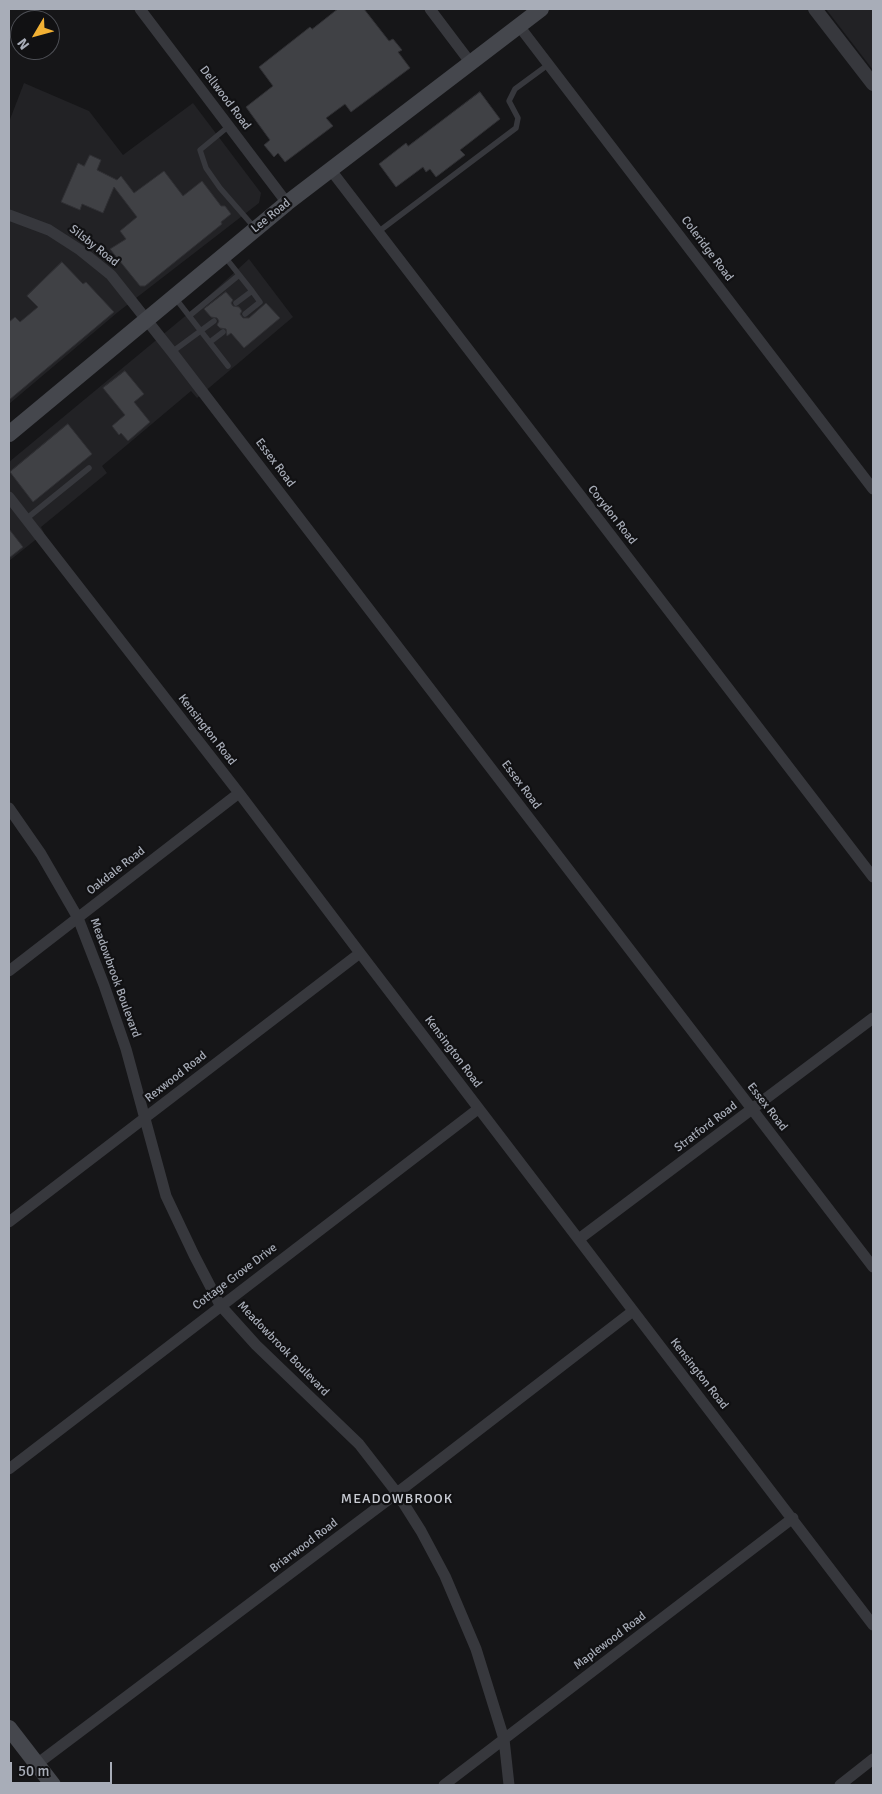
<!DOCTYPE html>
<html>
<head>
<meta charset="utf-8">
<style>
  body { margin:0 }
  #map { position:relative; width:882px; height:1794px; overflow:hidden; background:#161618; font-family:Signika,sans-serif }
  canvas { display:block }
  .frame { position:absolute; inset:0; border:10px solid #a8adb8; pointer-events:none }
  .north { position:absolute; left:10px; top:10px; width:50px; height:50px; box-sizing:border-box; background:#111113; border:1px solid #4d4f55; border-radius:50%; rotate:233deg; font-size:14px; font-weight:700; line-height:20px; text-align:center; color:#a8adb8 }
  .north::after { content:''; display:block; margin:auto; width:18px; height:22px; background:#f2b134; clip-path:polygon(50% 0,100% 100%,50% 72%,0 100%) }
  .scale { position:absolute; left:10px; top:1762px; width:102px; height:22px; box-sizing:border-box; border:2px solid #a8adb8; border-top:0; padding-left:6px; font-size:15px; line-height:18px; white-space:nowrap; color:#a8adb8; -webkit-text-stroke:4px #111113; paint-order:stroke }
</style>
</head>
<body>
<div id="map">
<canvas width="882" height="1794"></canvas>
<div class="frame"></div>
<div class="north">N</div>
<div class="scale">50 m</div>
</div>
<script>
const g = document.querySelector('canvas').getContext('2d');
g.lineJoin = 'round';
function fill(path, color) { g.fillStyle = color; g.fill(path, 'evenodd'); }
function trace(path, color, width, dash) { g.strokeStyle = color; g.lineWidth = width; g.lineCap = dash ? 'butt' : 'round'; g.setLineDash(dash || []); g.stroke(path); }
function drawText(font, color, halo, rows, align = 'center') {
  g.font = font + ' Signika,sans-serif'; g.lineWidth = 4.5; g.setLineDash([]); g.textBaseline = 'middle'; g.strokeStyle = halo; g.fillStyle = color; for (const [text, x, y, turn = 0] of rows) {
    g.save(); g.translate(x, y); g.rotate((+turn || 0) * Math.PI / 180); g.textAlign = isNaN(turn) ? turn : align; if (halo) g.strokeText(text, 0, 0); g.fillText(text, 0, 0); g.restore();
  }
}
const built = new Path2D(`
  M826 9H873V70Z
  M24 83 89 111 123 155 193 103 261 193 259 203 118 312 9 404V122Z
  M249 259 293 317 197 398 191 391 102 466 107 473 41 527 44 533 9 561V462L201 303Z`);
const building = new Path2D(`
  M338 9H364L389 41 393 39 402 50 398 52 410 68 351 112 345 104 326 118 333 126 285 162 278 153 274 157 264 145 270 140 246 107 273 86 259 67 310 27 312 29Z
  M480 92 500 119 460 150 465 155 436 177 430 169 426 172 423 167 396 187 379 164 406 143 408 146Z
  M90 155 101 160 97 170 117 180 121 176 134 193 164 171 183 196 202 181 221 206H225L231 214 221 222 222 224 145 286H140L110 249 126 239 120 231 137 217 114 187 103 213 82 204 80 210 61 202 78 163 84 166Z
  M62 262 83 284 86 282 114 312 9 400V322L15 317 20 322 38 307 27 296Z
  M226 292 233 300 231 303 233 306 239 307 242 311 240 314 243 318H249L266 303 280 318 244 348 231 333 227 336 226 329 220 328 217 325 219 321 217 318 211 317 204 309Z
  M125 371 144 394 134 402 150 422 128 441 121 433 119 435 112 426 125 415 103 388Z
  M68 424 92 454 33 502 10 472Z
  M9 529 23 547 9 558Z`);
const service = new Path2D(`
  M229 126 200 150 206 168 220 188 254 227
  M378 232 516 128 518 118 509 101 515 89 549 64
  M225 257 252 291 236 303
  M176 299 228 366
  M245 314 260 302 252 291
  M189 316 239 275
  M210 342 223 332
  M172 352 214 321
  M26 519 89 468`);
const minor = new Path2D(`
  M140 9 287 203
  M430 9 470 62
  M519 26 873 489
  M330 169 873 877
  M9 215 49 230 80 250 111 275 172 352 873 1267
  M9 497 239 793 360 953 873 1625
  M9 808 41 854 78 918 104 985 126 1049 166 1196 194 1255 220 1305 256 1345 359 1444 397 1493 421 1531 445 1576 476 1649 504 1739 509 1785
  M9 971 239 793
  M9 1222 360 953
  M579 1239 873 1018
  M9 1469 478 1109
  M37 1764 397 1493 633 1311
  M444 1785 793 1518
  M840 1785 873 1759`);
const tertiary = new Path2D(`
  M815 9 873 84`);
const secondary = new Path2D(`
  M9 434 287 203 541 9
  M9 1728 53 1785`);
const streetNames = [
  ["Dellwood Road",225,98,53],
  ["Lee Road",271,216,-39],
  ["Silsby Road",94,246,38],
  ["Coleridge Road",707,249,53],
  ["Essex Road",275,463,53],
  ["Corydon Road",612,515,52],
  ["Kensington Road",207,730,52],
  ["Essex Road",521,785,53],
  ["Oakdale Road",116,871,-38],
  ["Meadowbrook Boulevard",115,978,70],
  ["Kensington Road",453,1052,53],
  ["Rexwood Road",176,1077,-38],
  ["Essex Road",767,1107,52],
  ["Stratford Road",706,1127,-37],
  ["Cottage Grove Drive",235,1277,-37],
  ["Meadowbrook Boulevard",283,1349,46],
  ["Kensington Road",699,1374,52],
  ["Briarwood Road",304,1546,-37],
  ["Maplewood Road",610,1641,-37]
];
const neighbourhoodNames = [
  ["MEADOWBROOK",397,1499]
];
fill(built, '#222225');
fill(building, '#404145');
trace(building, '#303034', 1);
trace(service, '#37383d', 5.5);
trace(minor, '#37383d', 11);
trace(tertiary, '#37383d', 14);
trace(secondary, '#45474d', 16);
drawText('12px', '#a8adb8', '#111113', streetNames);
g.letterSpacing = '1px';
drawText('14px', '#c9ccd4', '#111113', neighbourhoodNames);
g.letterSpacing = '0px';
</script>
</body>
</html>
